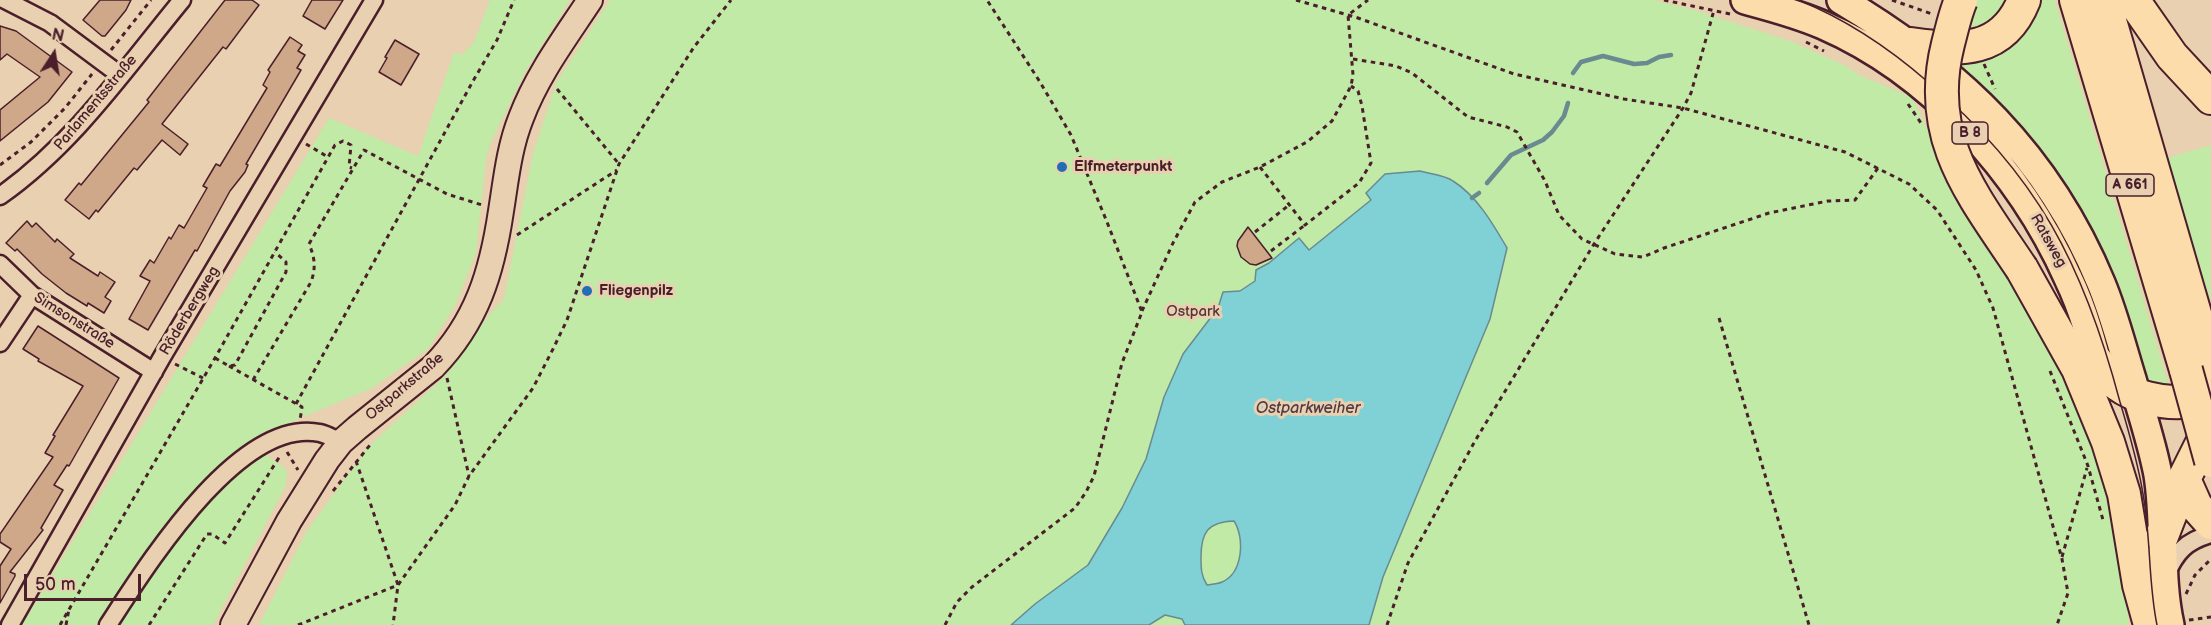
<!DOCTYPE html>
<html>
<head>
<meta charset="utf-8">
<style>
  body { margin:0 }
  #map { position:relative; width:2211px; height:625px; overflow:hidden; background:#e8d0b0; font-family:"Balsamiq Sans",sans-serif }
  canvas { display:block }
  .north { position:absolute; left:24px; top:24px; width:60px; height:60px; -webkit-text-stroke:4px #e8d0b0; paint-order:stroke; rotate:12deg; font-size:16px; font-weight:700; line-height:24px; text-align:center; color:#4a1f2b }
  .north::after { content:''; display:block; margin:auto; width:21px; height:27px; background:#4a1f2b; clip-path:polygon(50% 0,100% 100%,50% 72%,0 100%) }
  .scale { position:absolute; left:24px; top:574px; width:117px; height:27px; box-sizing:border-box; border:3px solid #4a1f2b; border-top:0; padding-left:8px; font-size:18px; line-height:21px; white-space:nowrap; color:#4a1f2b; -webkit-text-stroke:4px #e8d0b0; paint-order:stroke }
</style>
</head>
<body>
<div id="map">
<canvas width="2211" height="625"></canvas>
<div class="north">N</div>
<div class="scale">50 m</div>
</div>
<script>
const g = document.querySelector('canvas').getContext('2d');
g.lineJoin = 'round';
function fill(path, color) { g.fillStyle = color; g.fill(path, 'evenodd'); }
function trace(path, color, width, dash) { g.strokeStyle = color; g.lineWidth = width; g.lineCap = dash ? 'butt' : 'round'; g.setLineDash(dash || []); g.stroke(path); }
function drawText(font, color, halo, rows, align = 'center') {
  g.font = font + ' "Balsamiq Sans",sans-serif'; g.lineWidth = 6; g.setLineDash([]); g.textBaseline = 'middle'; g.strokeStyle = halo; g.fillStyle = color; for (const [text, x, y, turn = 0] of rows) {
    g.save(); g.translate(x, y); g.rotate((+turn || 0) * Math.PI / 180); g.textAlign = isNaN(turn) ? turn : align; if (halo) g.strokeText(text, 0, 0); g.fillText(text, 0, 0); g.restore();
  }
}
const green = new Path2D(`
  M490 0H570L524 74 490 144 486 159 476 252 456 304 428 349 372 388 272 430 250 443 287 470 286 485 213 625H22L329 118 418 156 454 52 462 55 474 42Z
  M610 0H1654L1698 11 1793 42 1846 66 1859 75 1912 97 1959 196 2051 350 2080 413 2113 496 2129 625H259L307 531 367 448 444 377 488 316 504 299 533 154 556 83Z
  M1975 0H2010L1999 19 1977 32 1965 21Z
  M2037 0H2055L2171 393 2142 389 2107 280 1953 68Z
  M2211 145V303L2167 158Z`);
const water = new Path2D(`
  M1420 171C1430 174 1445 175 1453 181 1477 196 1493 224 1507 248L1490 319 1383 577 1369 625H1185L1182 619 1165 615 1149 625H1011L1035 604 1088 565 1122 508 1146 459 1164 397 1183 354 1218 308 1223 292 1240 291 1255 281 1256 270 1269 263 1299 238 1309 250 1371 200 1366 193 1385 174ZM1234 521C1245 538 1243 573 1222 582 1218 584 1212 584 1207 585 1201 576 1201 568 1201 557 1201 532 1208 522 1234 521Z`);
const stream = new Path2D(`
  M1573 73 1581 62 1603 56 1634 64 1647 63 1659 57 1671 55
  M1487 183 1511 155 1543 140 1552 132 1564 116 1568 103
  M1472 198 1479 193`);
const building = new Path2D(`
  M100 0H131L126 10 105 36H102L83 20Z
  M225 0H252L259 5 226 49 223 47 162 124 188 144 180 155 162 140 137 170 134 168 98 212 96 210 89 219 65 200 79 183 81 185 149 102 147 100Z
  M312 0H343L325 29 303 16Z
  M0 26 16 31 72 72 48 102 0 141V110L40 77 7 54 0 60Z
  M290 37 302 45 298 51 305 55 297 68 301 70 246 164 248 165 245 172 230 191 197 251 195 250 148 330 129 319 150 281 140 276 150 260 154 263 169 237 171 239 179 225 184 228 207 188 203 186 216 164 220 166 267 88 263 85 270 72 268 70Z
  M395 40 419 54 401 85 379 72 387 58 385 57Z
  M27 221 32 227 36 223 55 242 57 239 74 254 70 258 98 276 100 272 115 282 105 297 111 301 104 313 88 303 87 306 66 293 42 274 17 249 15 251 6 243Z
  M1248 227 1272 258 1256 265 1250 264 1241 257 1237 246 1238 241Z
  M38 326 119 378 69 466 67 465 54 485 63 490 41 528 43 530 10 572 15 574V576L0 603V566L11 549 0 542V534L53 457 45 453 55 436 53 435 83 386 38 361 39 359 23 349Z`);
const path = new Path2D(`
  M1296 0 1358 18 1514 74 1624 99 1683 108 1845 152 1909 184 1937 210 1976 270 1993 308 2062 559 2068 593 2057 625
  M1664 0 1730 14
  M1892 0 1932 14
  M1806 42 1824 51
  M111 50 151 0
  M1353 59 1396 66 1412 73 1468 117 1507 127 1517 132 1545 181 1559 215 1582 239 1615 254 1643 257 1664 248 1769 213 1828 201 1855 200 1878 168
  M1984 64 1995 89
  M557 89 619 164
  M1908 104 1921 123
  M306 144 328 157
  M0 165 31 142 65 108 92 74
  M1260 167 1305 225 1359 183 1371 163 1362 106 1358 91 1351 86
  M1255 232 1289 205
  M517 235 617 170
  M1271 251 1305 225
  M1142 311 1173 243 1195 202 1222 182 1260 167 1307 142 1332 121 1351 86 1353 75 1348 15 1368 0
  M1719 318 1809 625
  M215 358 229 366 235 365 286 272V262L275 252
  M175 364 203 378
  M229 366 302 407 300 420
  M2050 371 2088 466 2103 520
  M447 378 469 476
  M253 380 311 282C316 268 315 258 309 244L364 150 447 194 482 205
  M296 404 473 81 497 40 514 0
  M287 452 298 470
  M356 461 398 585 393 625
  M333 491 370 445
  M2062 557 2087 468
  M2186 594 2195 575 2211 559
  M2189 620 2211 617
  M60 625 215 358 335 145 343 141 351 145 349 167 352 168
  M66 625 69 609
  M149 625 207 534H212L225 543 280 456
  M298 625 398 585 455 505 469 476 533 388 553 349 567 320 619 164 694 47 731 0
  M945 625 957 602 972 587 1075 508 1086 492 1094 476 1122 363 1142 312 1107 222 1071 135 1040 82 987 0
  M1387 625 1408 563 1475 441 1594 244 1683 108 1691 93 1714 10`);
const street = new Path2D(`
  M5 0 50 23 120 75
  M0 196C74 144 125 69 182 0
  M0 264 32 295 154 372
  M0 343 32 295
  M2166 575C2176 552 2186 541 2211 534
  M10 625 162 357 374 0
  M108 625C146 567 239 416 320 433 328 435 334 439 341 442`);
const secondary = new Path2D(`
  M233 625 289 521 327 460 341 442 357 428 433 367C477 322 492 272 501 211 506 180 509 148 521 118 537 75 565 38 590 0`);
const primary = new Path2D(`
  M1745 0C1771 7 1798 14 1823 25 1931 72 2020 171 2068 278 2084 311 2093 346 2102 381
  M1841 0C1959 70 2048 155 2101 283 2114 314 2122 347 2132 379 2141 411 2152 443 2158 475 2166 525 2159 576 2170 625`);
const highway = new Path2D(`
  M2076 0 2186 370
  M2104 0 2211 369
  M2133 0 2172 56 2211 98
  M1911 44C1960 51 2003 53 2024 0
  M2022 269 2078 369 2108 442 2124 494 2139 585 2149 621
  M2097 362C2120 400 2171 409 2211 397
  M2184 479 2196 506 2211 523
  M2162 536 2184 479 2211 425`);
const tram = new Path2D(`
  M1798 0C1846 19 1889 48 1928 82 2037 173 2084 266 2120 402 2129 432 2138 463 2143 494 2151 537 2148 582 2157 625`);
const highwayBridge = new Path2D(`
  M1961 0C1955 14 1952 29 1948 44 1924 139 1973 195 2022 269
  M2186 370 2211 461`);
const markers = [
  [1062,167,6,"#1f6fb2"],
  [587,291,6,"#1f6fb2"]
];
const shields = [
  [1970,133,36],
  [2130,185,48]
];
const shieldNames = [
  ["B 8",1970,133],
  ["A 661",2130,185]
];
const streetNames = [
  ["Parlamentsstraße",96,103,-50],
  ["Ratsweg",2048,241,61],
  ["Röderbergweg",190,311,-59],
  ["Simsonstraße",74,321,32],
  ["Ostparkstraße",405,387,-40]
];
const poiNames = [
  ["Elfmeterpunkt",1074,167],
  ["Fliegenpilz",599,291]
];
const parkNames = [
  ["Ostpark",1193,312]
];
const waterNames = [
  ["Ostparkweiher",1308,409]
];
fill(green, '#c0eaa6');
fill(water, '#7fd1d5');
trace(water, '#6a8a91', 1.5);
trace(stream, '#6a8a91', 4.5);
fill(building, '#cea889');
trace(building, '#4a1f2b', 1.5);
trace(street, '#4a1f2b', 21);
trace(secondary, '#4a1f2b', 28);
trace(primary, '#4a1f2b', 32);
trace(highway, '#4a1f2b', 36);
trace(path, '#4a1f2b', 3, [4.5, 4.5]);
trace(street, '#e8d0b0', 16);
trace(secondary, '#e8d0b0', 24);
trace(primary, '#fddcac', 27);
trace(highway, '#fddcac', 32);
trace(tram, '#4a1f2b', 1.5);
trace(highwayBridge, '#4a1f2b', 36, []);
trace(highwayBridge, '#fddcac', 32);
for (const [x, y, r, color] of markers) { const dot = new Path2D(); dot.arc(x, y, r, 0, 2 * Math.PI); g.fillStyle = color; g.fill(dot); trace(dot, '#e8d0b0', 2); }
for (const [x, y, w] of shields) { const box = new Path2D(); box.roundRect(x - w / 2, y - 11, w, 22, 4.5); g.fillStyle = '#e8d0b0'; g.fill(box); trace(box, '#4a1f2b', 1.5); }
drawText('bold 14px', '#4a1f2b', null, shieldNames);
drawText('15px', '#4a1f2b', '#e8d0b0', streetNames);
drawText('bold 15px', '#4a1f2b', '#e8d0b0', poiNames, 'left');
drawText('15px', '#563337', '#e8d0b0', parkNames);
drawText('italic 16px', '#523a44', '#e8d0b0', waterNames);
</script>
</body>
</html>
